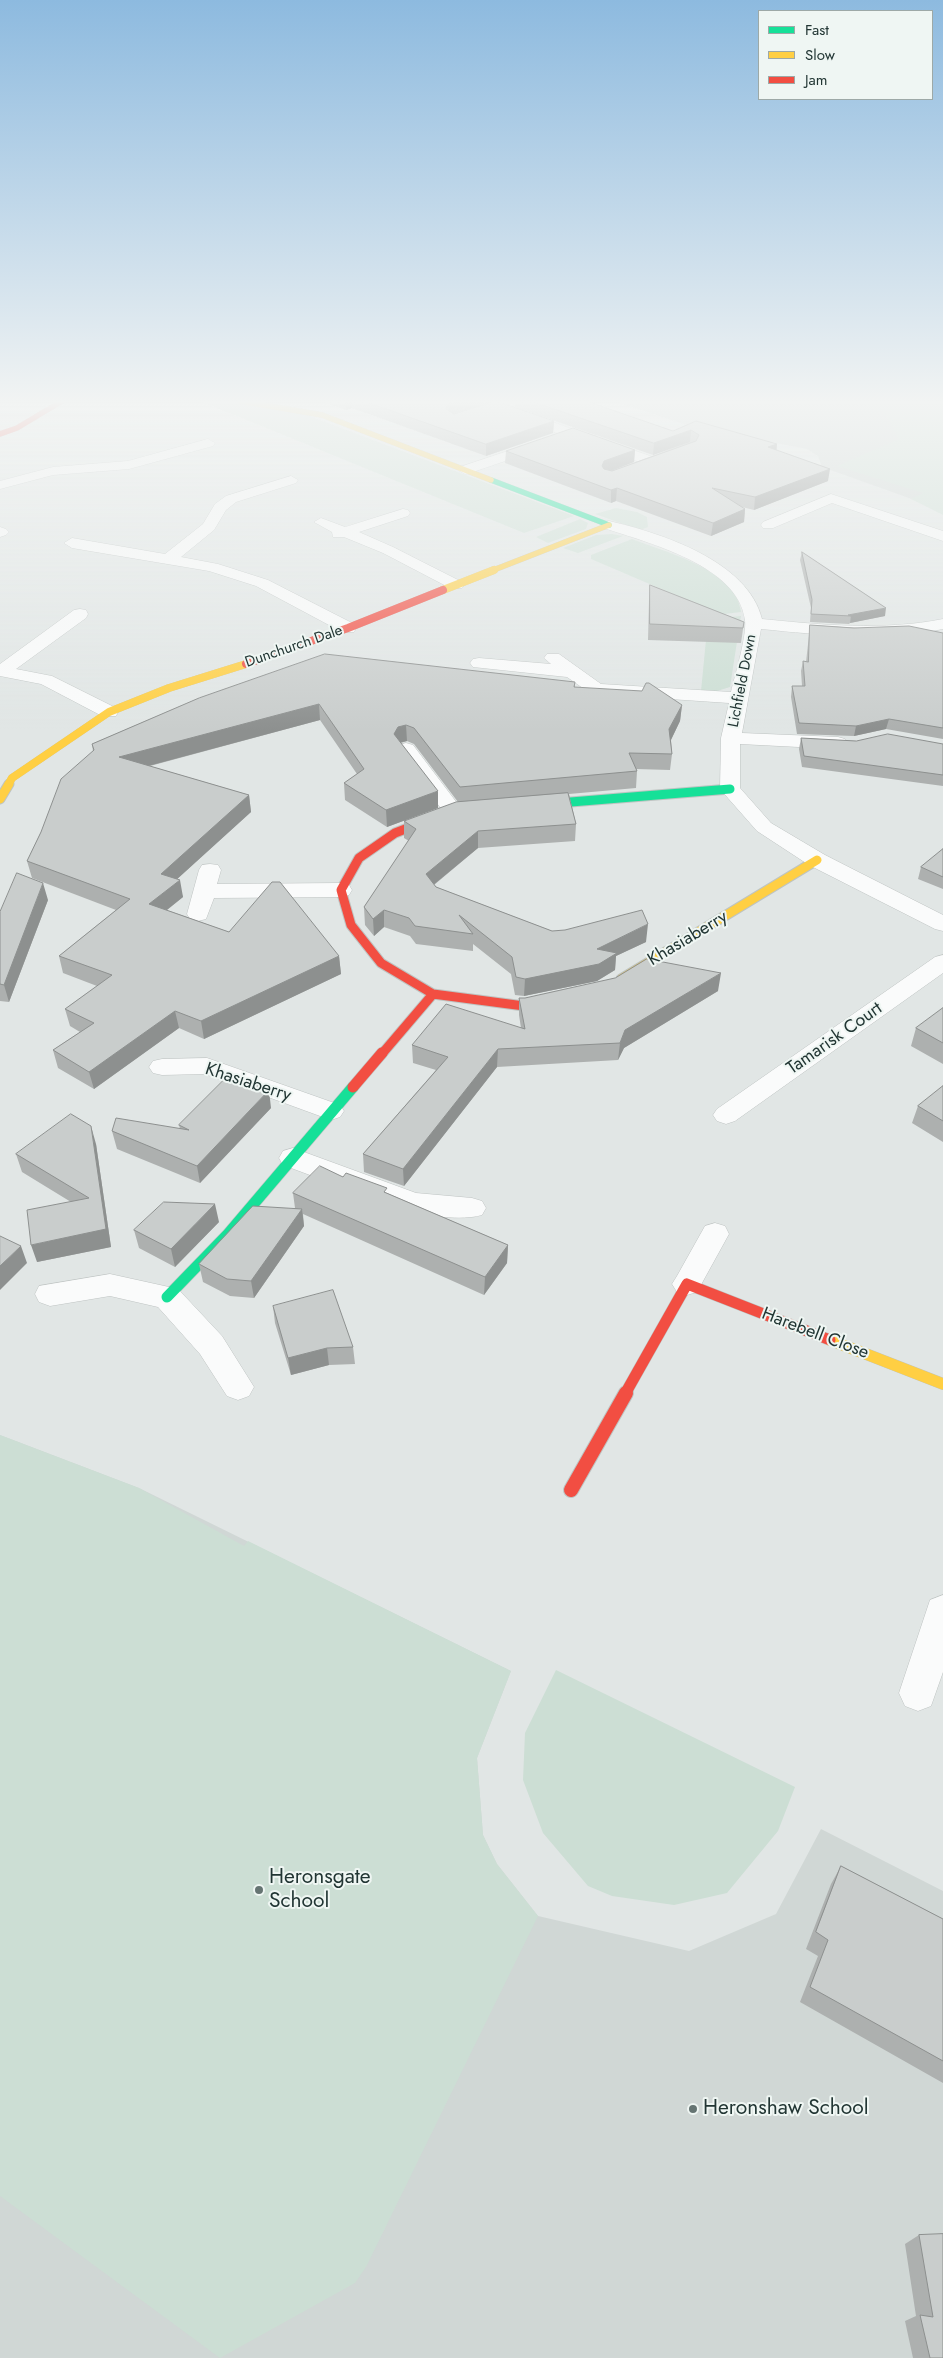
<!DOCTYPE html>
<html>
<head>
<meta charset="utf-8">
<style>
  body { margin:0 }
  #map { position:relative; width:943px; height:2358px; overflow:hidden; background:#e1e6e5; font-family:Jost,sans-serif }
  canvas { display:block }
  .legend { position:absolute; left:758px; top:10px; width:175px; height:90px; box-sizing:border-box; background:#eff6f3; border:1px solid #9da9a7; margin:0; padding:6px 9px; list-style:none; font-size:15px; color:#223634 }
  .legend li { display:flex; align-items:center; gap:10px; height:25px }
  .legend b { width:25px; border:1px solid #9da9a7 }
</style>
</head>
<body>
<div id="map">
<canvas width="943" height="2358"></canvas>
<ul class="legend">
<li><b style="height:6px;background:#16e098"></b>Fast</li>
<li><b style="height:6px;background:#ffcf43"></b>Slow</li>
<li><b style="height:6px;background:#f24e42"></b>Jam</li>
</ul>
</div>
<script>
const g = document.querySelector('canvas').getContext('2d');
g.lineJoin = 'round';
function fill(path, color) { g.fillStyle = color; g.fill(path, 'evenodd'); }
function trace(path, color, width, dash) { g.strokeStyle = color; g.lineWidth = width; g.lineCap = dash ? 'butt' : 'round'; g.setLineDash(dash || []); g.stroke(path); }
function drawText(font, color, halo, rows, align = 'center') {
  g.font = font + ' Jost,sans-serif'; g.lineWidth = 4; g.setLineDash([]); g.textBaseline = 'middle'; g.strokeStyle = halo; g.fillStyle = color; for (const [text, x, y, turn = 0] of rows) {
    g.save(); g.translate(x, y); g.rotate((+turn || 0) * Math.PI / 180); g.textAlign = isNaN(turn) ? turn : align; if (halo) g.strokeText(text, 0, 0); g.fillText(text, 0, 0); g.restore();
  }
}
const built = new Path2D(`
  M614 401H943V514L920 502 822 467 818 456 807 449 770 442H738Z
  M0 1435 139 1488 511 1671 477 1758 483 1835 497 1864 538 1916 689 1951 776 1914 821 1829 943 1891V2358H0Z`);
const green = new Path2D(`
  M200 401H229L307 415 574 516 524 533Z
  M858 401H943V515L911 499 923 493 837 466 899 439 885 414Z
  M616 508 637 512 647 517 648 527 640 530 595 514Z
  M580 519 588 523 586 529 548 543 536 537Z
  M612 534 623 536 578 553 563 548 596 535Z
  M632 539C665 552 737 570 741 612L708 616 694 603 591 559V555Z
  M741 616 730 687 717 691H701L708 619Z
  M0 1435 139 1488 244 1546 248 1541 511 1671 477 1758 483 1835 497 1864 538 1916 366 2267 355 2283 220 2358 0 2196Z
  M556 1670 795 1787 778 1831 727 1893 674 1905 612 1896 588 1886 543 1833 523 1780 525 1733Z`);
const street = new Path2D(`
  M503 401H522L520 404 509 407 653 457 679 448 686 452 684 455 658 465H648L492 410 490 407Z
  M208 439 215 443 213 446 129 469 53 475 0 489V481L53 467 128 461Z
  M541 440 546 441 548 444 546 447 470 473 465 474 458 470 460 467Z
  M291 476 298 480 296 483 236 502 226 510 214 530 181 557 218 564 268 580 354 624 356 628 354 632H342L256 586 209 571 72 548 64 543 72 538 165 554 203 524 215 504 226 496Z
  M831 494 943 531V541L832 503 773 528H763L761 525 763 522Z
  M403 509 408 510 410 513 408 516 359 532 393 547 462 582 464 585 462 588H450L383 553 344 537H333L332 532 314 522 321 518 345 527Z
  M609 521C661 533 748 561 762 619 823 625 882 631 943 619V629C882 642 823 635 761 629L742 733 838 737 845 739 848 743 845 747 838 749 740 744V788L771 823 825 855 943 915V931L935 929 809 865 757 831 720 789 721 738 729 703 596 694 590 693 567 677 473 667 470 663 473 659 479 658 551 664 544 658 547 654H559L601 684 731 692C735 675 747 636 745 620 738 565 648 543 604 528L602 525 604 522Z
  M0 527 6 529 9 532 6 535 0 537Z
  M80 609 86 610 88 614 86 618 16 669 52 676 116 708 118 712 116 716H102L41 684 0 676V664L74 610Z
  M406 743 413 745 460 807 463 811 460 815 453 817 446 815 396 749 399 745Z
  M210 864 218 865 221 870 217 884 341 883 349 885 352 890 349 895 341 897 214 898 206 919 198 921 190 919 187 914 199 870 202 865Z
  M943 955V973L735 1121 726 1124 717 1121 713 1115 717 1109 935 957Z
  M207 1058 340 1105 344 1111 340 1117 331 1120 205 1074 162 1075 153 1073 149 1067 153 1061 162 1059Z
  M293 1148 416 1193 472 1198 482 1201 486 1208 482 1215C463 1221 424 1216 404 1210L283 1165 279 1158 283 1151Z
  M715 1223 725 1226 729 1234 697 1292 687 1295 677 1292 672 1284 677 1276 705 1226Z
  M110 1274 178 1289 222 1336 254 1387 249 1396 238 1400 227 1396 200 1354 158 1307 110 1296 50 1306 39 1302 35 1294 39 1286Z
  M943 1595V1672L931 1706 918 1711 905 1706 899 1693 930 1600Z`);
const fastFar2 = new Path2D(`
  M491 480 609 525`);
const fastFar1 = new Path2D(`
  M534 805 730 789`);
const fast = new Path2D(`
  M167 1297 228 1234 353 1087`);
const slowFar3 = new Path2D(`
  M240 401 322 415 491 480
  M491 571 609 525`);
const slowFar2 = new Path2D(`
  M443 590 494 570
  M8 785 12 778 109 712 169 688 246 664`);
const slowFar1 = new Path2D(`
  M0 799 9 784
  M621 979 817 860`);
const slow = new Path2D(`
  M830 1340 943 1384`);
const jamFar4 = new Path2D(`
  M0 434 17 428 62 401`);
const jamFar3 = new Path2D(`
  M246 664 348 628 443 590`);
const jamFar2 = new Path2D(`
  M439 816 395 833 359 858 341 890 351 925 381 963 433 994 524 1006 555 1000
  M381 1055 433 994`);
const jamFar1 = new Path2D(`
  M353 1087 382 1053
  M625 1394 687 1284 830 1340`);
const jam = new Path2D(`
  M571 1490 626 1393`);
const wall = new Path2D(`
  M321 401H497L454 414 554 421 553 433 486 456 352 408 346 410Z
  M515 401H586L673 431 696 421 777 444 776 450 828 481 754 510 742 507 745 509 744 522 711 536 616 501 611 503 505 463 506 451 635 450 634 462 611 471 690 442 653 455 515 407Z
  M802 552 885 616 850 623 849 624 810 622 811 608 800 560Z
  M650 585 744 622 741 643 648 640 649 600Z
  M810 625 943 633V739L886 729 854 736 797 734 791 697 792 686H802L801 671 803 661 806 662 809 635Z
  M575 682V687L682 705 680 721 671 740 672 754 670 770 636 769 637 771 636 788 569 794 576 824 575 841 478 848 434 885 436 887 552 931 646 942 616 956 615 970 597 981 524 996 515 995 511 974 473 944V951L416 944 410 936 384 927 374 936 365 925 364 907 409 841 404 838V821L458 802 414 744 407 741 401 743 438 808 387 827 345 800 344 783 357 774 320 720 150 766 249 795 251 812 177 879 183 897 167 910 229 932 339 956 341 974 204 1039 179 1028 94 1089 58 1068 53 1050 80 1032 70 1026 65 1009 97 986 63 973 59 956 116 910 32 878 27 861 41 832 93 751 92 744 199 698Z
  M801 738 856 741 943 744V786L802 767 799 749Z
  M943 849V889L918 879 921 867Z
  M48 900 9 1002 0 1001V912Z
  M718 991 624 1048 618 1060 497 1067 404 1186 364 1172 363 1154 436 1070 413 1063 412 1045 521 1028 519 1015V998H525Z
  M943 1008V1064L911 1046 916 1028Z
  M943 1086V1142L912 1123 918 1106Z
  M271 1108 200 1183 117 1149 112 1131 180 1129 179 1125Z
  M96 1144 111 1247 37 1262 71 1202 22 1172 16 1154Z
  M343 1177 387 1193 508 1245 507 1263 484 1295 303 1214 304 1226 254 1298 230 1296 203 1282 199 1264 295 1208 293 1193Z
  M219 1222 175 1267 139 1248 134 1230Z
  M273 1306 353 1347 355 1364 329 1365 291 1375 275 1323Z
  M841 1866 943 1919V2083L800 2002 818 1956 806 1949 831 1884Z
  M919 2235 943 2358H913L905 2321 916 2316 905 2244Z`);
const shadedWall = new Path2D(`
  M345 401H352V408L346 410Z
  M457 401H497L448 415 446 409 448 403Z
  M554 421 553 433 486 456V444Z
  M691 430 690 442 653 455 654 443Z
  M777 444 776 456 768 447Z
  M635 450 634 462 603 474 602 466 604 461Z
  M830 469 828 481 754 510 755 497Z
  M617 488 616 501 611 503V490Z
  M745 509 744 522 711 536 713 523Z
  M886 608 885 616 850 623 851 616 848 615Z
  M319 704 320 720 122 773 119 757Z
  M682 705 680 721 668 746 669 729Z
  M889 719 886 729 854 736 856 726Z
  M406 725 407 741 398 743 394 734 398 727Z
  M438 791V808L387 827 386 810Z
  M249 795 251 812 164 891 161 874Z
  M478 831V848L426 891V874Z
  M180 880 183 897 153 921 149 904Z
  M43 883 48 900 9 1002 4 985Z
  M384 910V927L374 936 373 919Z
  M648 924 646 942 616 956 615 970 597 981 524 996 525 979 597 949Z
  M339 956 341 974 204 1039 201 1021Z
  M721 973 718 991 624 1048 618 1060 620 1043 625 1030Z
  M175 1011 179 1028 94 1089 89 1072Z
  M498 1049 497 1067 404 1186 403 1169Z
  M269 1090 271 1108 200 1183 197 1166Z
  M91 1126 96 1144 111 1247 37 1262 31 1245 106 1229Z
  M215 1204 219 1222 175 1267 171 1249Z
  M302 1209 304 1226 254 1298 251 1281Z
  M508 1245 507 1263 484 1295 485 1277Z
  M21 1246 27 1263 0 1290V1266Z
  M327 1348 329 1365 291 1375 288 1358Z`);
const building = new Path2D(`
  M364 401H457L448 403 446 409 454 414 496 401 554 421 486 444Z
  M531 401H586L673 431 696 421 777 444 768 447 830 469 755 497 712 488 745 509 713 523 617 488 611 490 506 451 573 428 635 450 604 461 602 466 604 469 612 471 696 441 699 435 691 430 654 443Z
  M802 552 886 608 848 615 851 616 811 614 812 600Z
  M650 585 744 622 743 628 650 624Z
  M810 625 854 628 909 626 943 633V728L889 719 856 726 799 723 792 686H805L803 661 808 662Z
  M325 654 575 682 574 687 642 691 646 683H649L682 705 669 729 672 754 629 753 637 771 460 787 414 728 406 725 398 727 394 734 438 791 386 810 344 783 364 769 319 704 119 757 249 795 161 874 180 880 149 904 229 932 272 882H280L339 956 201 1021 175 1011 89 1072 53 1050 94 1023 65 1009 112 975 59 956 130 899 27 861 41 832 61 779 94 750 92 744 199 698Z
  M888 734 943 744V775L804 756 801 738 856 741Z
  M568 793 576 824 478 831 426 874 436 887 552 931 565 930 642 910 648 924 597 949 617 953 599 964 525 979 516 977 512 957 459 915 473 934 415 926 409 918 384 910 373 919 364 907 416 829 404 821 456 802Z
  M943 849V877L921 867Z
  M17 873 43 883 4 985 0 984V912Z
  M647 959 721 973 625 1030 620 1043 498 1049 403 1169 363 1154 448 1057 412 1045 446 1004 525 1029 519 998H525L615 978Z
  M943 1008V1043L916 1028Z
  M229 1075 269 1090 197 1166 112 1131 116 1118 189 1130 179 1125Z
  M943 1086V1121L918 1106Z
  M71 1114 91 1126 106 1229 31 1245 27 1210 89 1198 16 1154Z
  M320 1166 343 1177 346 1173 387 1188 384 1192 508 1245 485 1277 293 1193Z
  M164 1202 215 1204 171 1249 134 1230Z
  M253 1206 302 1209 251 1281 227 1279 199 1264Z
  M0 1236 21 1246 0 1266Z
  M333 1290 353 1347 327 1348 288 1358 273 1306Z
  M841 1866 943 1919V2061L810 1987 828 1940 816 1932Z
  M943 2234V2358H930L920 2315 933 2317 919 2235Z`);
const markers = [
  [259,1890,5,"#657472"],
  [693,2109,5,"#657472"]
];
const farStreetnames = [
  ["Dunchurch Dale",294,647,-19],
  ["Lichfield Down",743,681,-79]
];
const streetNames = [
  ["Khasiaberry",688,939,-31],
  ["Tamarisk Court",835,1039,-35],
  ["Khasiaberry",248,1083,18],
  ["Harebell Close",815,1334,21]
];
const nearPoinames = [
  ["Heronsgate",269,1878],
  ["School",269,1902],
  ["Heronshaw School",703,2109]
];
fill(built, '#d0d7d5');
fill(green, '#ccded4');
trace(street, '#bec3c2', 1);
trace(fastFar2, '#bec4c2', 6);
trace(fastFar1, '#bec4c2', 11);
trace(fast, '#bec4c2', 12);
trace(slowFar3, '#bec4c2', 6);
trace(slowFar2, '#bec4c2', 8);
trace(slowFar1, '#bec4c2', 11);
trace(slow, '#bec4c2', 12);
trace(jamFar4, '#bec4c2', 6);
trace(jamFar3, '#bec4c2', 8);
trace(jamFar2, '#bec4c2', 11);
trace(jamFar1, '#bec4c2', 12);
trace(jam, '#bec4c2', 16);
fill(street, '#fafbfb');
trace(fastFar2, '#16e098', 5.5);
trace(fastFar1, '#16e098', 9);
trace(fast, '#16e098', 11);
trace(slowFar3, '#ffcf43', 5.5);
trace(slowFar2, '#ffcf43', 8);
trace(slowFar1, '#ffcf43', 9);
trace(slow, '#ffcf43', 11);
trace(jamFar4, '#f24e42', 5.5);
trace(jamFar3, '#f24e42', 8);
trace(jamFar2, '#f24e42', 9);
trace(jamFar1, '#f24e42', 11);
trace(jam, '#f24e42', 14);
fill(wall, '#adb0af');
fill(shadedWall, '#8d908f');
fill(building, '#c9cdcc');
trace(building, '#8d908f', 1);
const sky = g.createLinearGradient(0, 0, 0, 731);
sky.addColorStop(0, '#8dbadf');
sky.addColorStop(0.55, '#f2f4f3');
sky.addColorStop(1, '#f2f4f300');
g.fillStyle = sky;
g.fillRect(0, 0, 943, 731);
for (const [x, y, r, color] of markers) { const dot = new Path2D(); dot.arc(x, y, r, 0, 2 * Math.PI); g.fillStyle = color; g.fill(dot); trace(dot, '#eff6f3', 2); }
drawText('15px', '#223634', '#eff6f3', farStreetnames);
drawText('18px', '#223634', '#eff6f3', streetNames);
drawText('21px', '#223634', '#eff6f3', nearPoinames, 'left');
</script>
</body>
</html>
